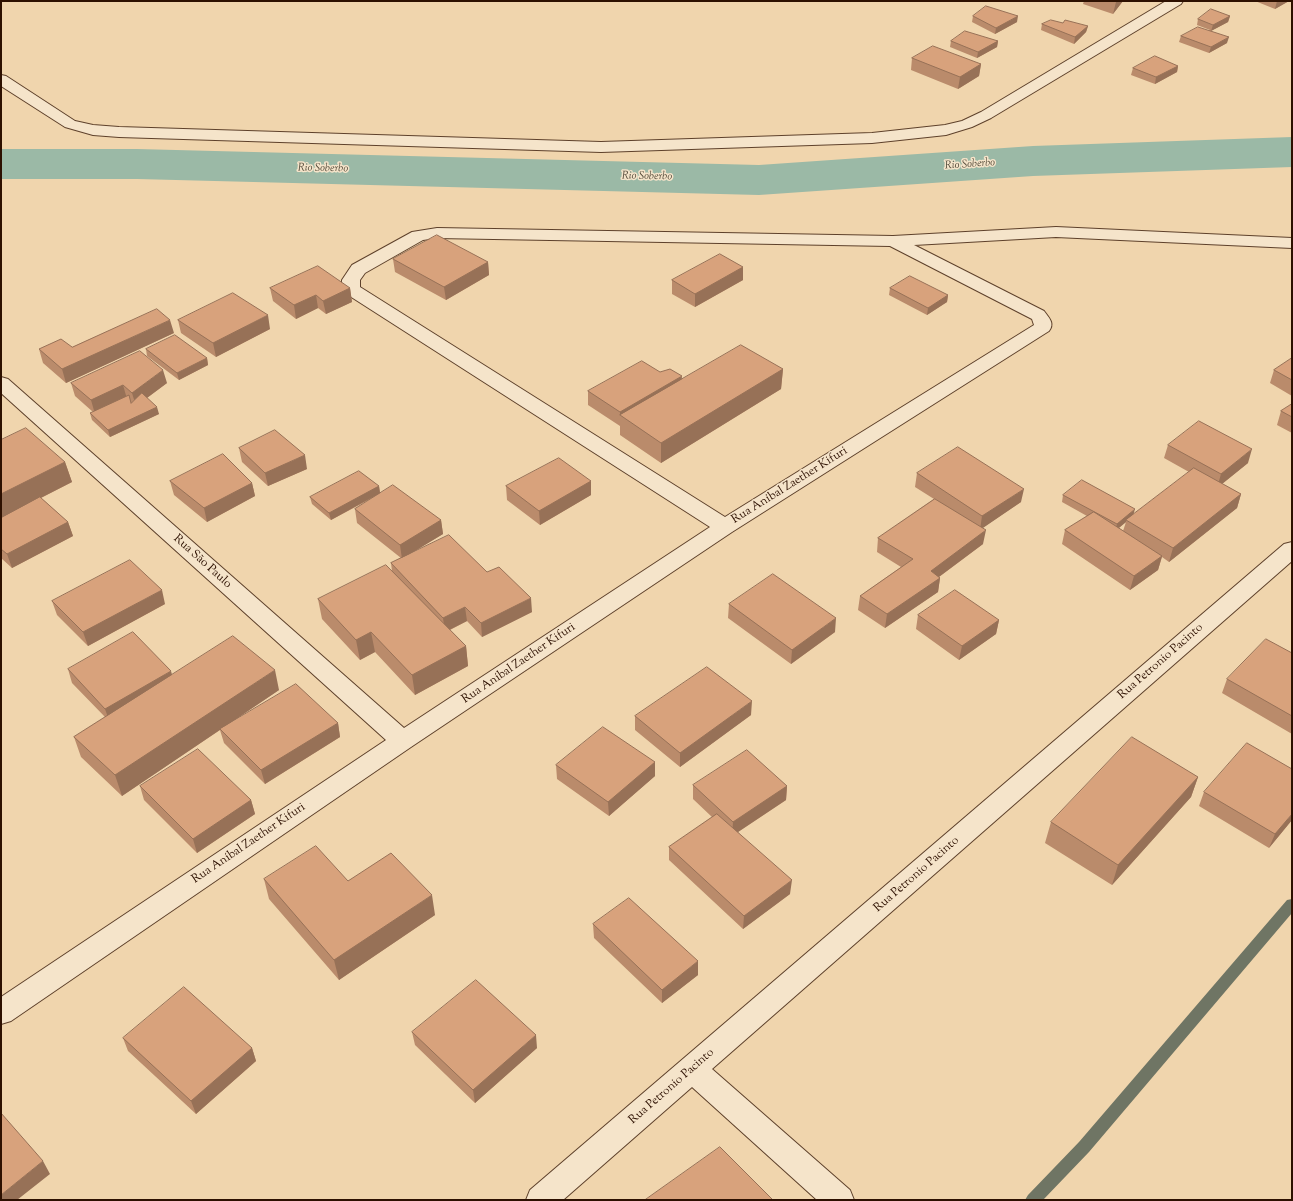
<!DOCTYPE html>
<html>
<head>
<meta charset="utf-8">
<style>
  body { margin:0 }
  #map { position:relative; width:1293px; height:1201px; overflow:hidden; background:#f0d5ad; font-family:"Sorts Mill Goudy",serif }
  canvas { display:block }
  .frame { position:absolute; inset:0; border:2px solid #2d1000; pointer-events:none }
</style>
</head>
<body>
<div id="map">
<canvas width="1293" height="1201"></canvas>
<div class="frame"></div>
</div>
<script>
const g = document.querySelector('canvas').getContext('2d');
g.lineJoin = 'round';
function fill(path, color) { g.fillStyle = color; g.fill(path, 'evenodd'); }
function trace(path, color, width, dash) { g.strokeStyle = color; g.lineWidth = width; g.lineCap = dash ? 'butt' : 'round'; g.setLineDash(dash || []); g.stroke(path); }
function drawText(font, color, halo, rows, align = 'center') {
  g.font = font + ' "Sorts Mill Goudy",serif'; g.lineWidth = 3; g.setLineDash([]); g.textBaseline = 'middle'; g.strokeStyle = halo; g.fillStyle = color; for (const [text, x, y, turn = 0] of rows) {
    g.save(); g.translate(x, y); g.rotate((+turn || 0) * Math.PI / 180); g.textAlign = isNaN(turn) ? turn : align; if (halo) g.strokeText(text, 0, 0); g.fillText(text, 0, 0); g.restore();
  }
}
const stream = new Path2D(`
  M1292 899V913L1089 1152 1043 1200H1025L1028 1195 1079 1142 1287 900Z`);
const river = new Path2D(`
  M1292 137V167L1033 176 759 195 137 179H1V149H137L759 165 1033 146Z`);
const minor = new Path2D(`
  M1166 1H1183L1181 4 991 118 972 127 946 135 872 143 601 152 119 137 93 135 65 127 1 86V75L6 76 75 121 93 125 119 127 601 142 872 133 945 125 962 121 981 112Z
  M1056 227 1292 238V248L1056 237 914 245 1044 311C1049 318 1055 323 1049 331L732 532 411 747 11 1021 1 1024V997L386 740 1 393V377L8 379 404 728 710 527 345 293 342 289V280L352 265 412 232 437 228 893 236ZM437 238 890 246 1032 319 1034 325 725 517 360 287V280L365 273 423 240Z
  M1292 542V561L712 1069 850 1190 854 1200H817L692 1087 563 1200H526L530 1190 1284 544Z`);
const wall = new Path2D(`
  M1084 1H1123L1113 14 1083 4Z
  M1255 1H1289L1275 9Z
  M973 16 1017 22 995 34 972 22Z
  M1230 16 1228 22 1211 31 1227 43 1209 53 1179 42 1181 36 1210 30 1197 25 1198 19Z
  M1063 23 1088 26 1086 32 1074 44 1041 30 1042 24Z
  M951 41H998L997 47 977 58 950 47Z
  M912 58 981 64 979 76 958 89 911 70Z
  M1178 66 1177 72 1155 84 1131 75 1133 68Z
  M393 259 488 262 489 275 446 300 395 272Z
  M743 267V280L695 307 672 294V280Z
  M270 288H350L352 302 326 314 318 308 296 319 273 301Z
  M890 288 948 295 947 302 927 315 889 295Z
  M178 320 270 329 216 357 181 333Z
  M174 333 66 383 43 363 39 349 72 347Z
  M146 349 207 358 208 365 179 380 147 356Z
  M1292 358V396L1270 383 1274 370Z
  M783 369 781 389 661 463 620 435V426L588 405V391L660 372 682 379Z
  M71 383H167L147 398 159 414 110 437 92 420 90 413 93 412 75 396Z
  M1292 404V433L1277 425 1281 411Z
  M1 440 65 462 72 482 41 498 68 522 73 536 12 568 1 558Z
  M1168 445 1248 463 1222 484 1241 494 1237 508 1169 562 1162 557 1158 570 1130 590 1062 544 1065 530 1087 516 1062 502 1063 495 1134 514 1189 472 1164 458ZM1126 522 1123 531 1119 528Z
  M239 448 307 469 268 486 242 462Z
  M917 473 1021 502 982 528 983 544 939 577 940 578 938 592 885 628 858 610 860 596 901 567 877 552 878 538 934 499 915 487Z
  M170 481 252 483 255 496 207 522 174 495Z
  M591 481V495L540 525 507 500 506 486Z
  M379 486 380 493 441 520 443 534 409 554 487 572 532 612 482 637 467 621 450 630 466 646 468 666 415 695 375 652 360 660 322 619 318 599 392 571 391 563 401 558 357 523 355 509 378 495 331 520 312 504 310 497Z
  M52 601 165 604 88 646 57 615Z
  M729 604 835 632 791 664 728 618Z
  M918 615 999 620 996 634 959 660 916 629Z
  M1292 653V734L1222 693 1227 679Z
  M68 669 172 675 279 690 229 724 338 723 340 737 265 784 224 743 220 730 122 796 81 757 74 737 105 717 72 683Z
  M751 715 680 767 635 730V716Z
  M655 762V776L609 816 557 779 556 765Z
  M1198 777 1191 797 1112 885 1045 843 1051 822Z
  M693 785 787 786 786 800 738 832 790 894 743 929 669 860V847L712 817 693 799Z
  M140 786 251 800 255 814 197 853 144 800Z
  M1204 792 1292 820 1269 848 1199 806Z
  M264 879 348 881 435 915 339 980 269 899Z
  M593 924 698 975 662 1003 594 938Z
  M412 1032 537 1048 475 1103 415 1045Z
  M123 1038 252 1048 256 1061 196 1114 128 1051Z`);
const shadedWall = new Path2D(`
  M1117 1H1123L1113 14 1116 2Z
  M1277 1H1289L1275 9Z
  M1018 16 1017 22 995 34 996 28Z
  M1230 16 1228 22 1211 31 1213 25Z
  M1088 26 1086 32 1074 44 1075 37Z
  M1229 37 1227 43 1209 53 1211 47Z
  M998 41 997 47 977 58 978 52Z
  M981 64 979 76 958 89 960 77Z
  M1178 66 1177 72 1155 84 1156 77Z
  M488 262 489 275 446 300 444 287Z
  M743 267V280L695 307V294Z
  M350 288 352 302 326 314 323 301Z
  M316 295 318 308 296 319 294 305Z
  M948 295 947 302 927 315 928 308Z
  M268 315 270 329 216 357 213 343Z
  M170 320 174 333 66 383 62 369Z
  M207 358 208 365 179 380 177 373Z
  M783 369 781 389 661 463V443Z
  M163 370 167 383 136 406 132 393Z
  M682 376 681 390 620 415V412Z
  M123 385 127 399 95 414 91 400Z
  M157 407 159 414 110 437 108 430Z
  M1252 449 1248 463 1217 488 1221 474Z
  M305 455 307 469 268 486 265 473Z
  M65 462 72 482 1 518V494Z
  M591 481V495L540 525 539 511Z
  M252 483 255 496 207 522 204 508Z
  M379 486 380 493 331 520 329 513Z
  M1024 489 1021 502 980 530 982 516Z
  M1241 494 1237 508 1169 562 1173 548Z
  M1135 509 1133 516 1126 520V522L1115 531 1117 524Z
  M441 520 443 534 402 559 400 545Z
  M68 522 73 536 12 568 7 554Z
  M986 530 983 544 928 585 931 571Z
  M1162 556 1158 570 1130 590 1134 576Z
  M940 578 938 592 885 628 887 614Z
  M162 590 165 604 88 646 83 632Z
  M531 598 532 612 482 637 481 623Z
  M465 607 467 621 445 632 443 618Z
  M836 618 835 632 791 664 792 650Z
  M999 620 996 634 959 660 962 646Z
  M371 632 375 652 360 660 356 640Z
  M466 646 468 666 415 695 412 675Z
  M275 670 279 690 122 796 115 775Z
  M171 671 175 685 110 723 105 709Z
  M752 701 751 715 680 767V753Z
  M338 723 340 737 265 784 261 770Z
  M655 762V776L609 816 608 802Z
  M1198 777 1191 797 1112 885 1118 865Z
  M787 786 786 800 732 836 733 822Z
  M251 800 255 814 197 853 193 839Z
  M1292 814V820L1269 848 1275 834Z
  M792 880 790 894 743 929 744 916Z
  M432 895 435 915 339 980 334 960Z
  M698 961V975L662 1003V990Z
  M536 1035 537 1048 475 1103 473 1090Z
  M252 1048 256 1061 196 1114 191 1101Z
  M43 1161 50 1174 17 1200H1V1195Z`);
const building = new Path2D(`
  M986 6 1018 16 996 28 973 16Z
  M1211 9 1230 16 1213 25 1198 19Z
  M1051 20 1063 23 1065 20 1088 26 1075 37 1042 24Z
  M1198 27 1229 37 1211 47 1181 36Z
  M965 31 998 41 978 52 951 41Z
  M933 46 981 64 960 77 912 58Z
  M1155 56 1178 66 1156 77 1133 68Z
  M437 235 488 262 444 287 393 259Z
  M720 254 743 267 695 294 672 280Z
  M318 266 350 288 323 301 316 295 294 305 270 288Z
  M910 276 948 295 928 308 890 288Z
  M233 293 268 315 213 343 178 320Z
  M157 309 170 320 62 369 39 349 61 339 72 347Z
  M175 335 207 358 177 373 146 349Z
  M741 345 783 369 661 443 620 415Z
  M140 351 163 370 132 393 123 385 91 400 71 383Z
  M1292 358V380L1274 370Z
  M642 361 660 372 670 369 682 376 620 412 588 391Z
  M142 393 157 407 108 430 90 413 129 395 131 403Z
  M1292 404V417L1281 411Z
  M1199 421 1252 449 1221 474 1168 445Z
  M26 428 65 462 1 494V440Z
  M275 430 305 455 265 473 239 448Z
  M958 447 1024 489 982 516 917 473Z
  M223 454 252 483 204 508 170 481Z
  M559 458 591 481 539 511 506 486Z
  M1194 468 1241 494 1173 548 1126 520Z
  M359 471 379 486 329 513 310 497Z
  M1082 480 1135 509 1117 524 1063 495Z
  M393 485 441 520 400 545 355 509Z
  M40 497 68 522 7 554 1 549V518Z
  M935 499 986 530 931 571 940 578 887 614 860 596 913 559 878 538Z
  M1094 512 1162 556 1134 576 1065 530Z
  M449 535 487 572 499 567 531 598 481 623 465 607 443 618 391 563Z
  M130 560 162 590 83 632 52 601Z
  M386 565 466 646 412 675 371 632 356 640 318 599Z
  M773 574 836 618 792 650 729 604Z
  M955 590 999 620 962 646 918 615Z
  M133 632 171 671 105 709 68 669Z
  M233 636 275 670 115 775 74 737Z
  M1266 639 1292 653V716L1227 679Z
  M707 667 752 701 680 753 635 716Z
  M296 684 338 723 261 770 220 729Z
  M603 727 655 762 608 802 556 765Z
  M1132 737 1198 777 1118 865 1051 822Z
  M1247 743 1292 769V814L1275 834 1204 792Z
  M198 749 251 800 193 839 140 786Z
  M747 750 787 786 733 822 693 785Z
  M717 814 792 880 744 916 669 847Z
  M316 846 348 881 391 853 432 895 334 960 264 879Z
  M629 898 698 961 662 990 593 924Z
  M476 980 536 1035 473 1090 412 1032Z
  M184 987 252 1048 191 1101 123 1038Z
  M1 1113 43 1161 1 1195Z
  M720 1147 773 1200H645Z`);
const farWaternames = [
  ["Rio Soberbo",970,165,-4],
  ["Rio Soberbo",323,169,1],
  ["Rio Soberbo",647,177,1]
];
const streetNames = [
  ["Rua Aníbal Zaether Kifuri",790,486,-32],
  ["Rua São Paulo",202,562,42],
  ["Rua Petronio Pacinto",1161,662,-41],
  ["Rua Aníbal Zaether Kifuri",519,664,-34],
  ["Rua Aníbal Zaether Kifuri",249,844,-34],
  ["Rua Petronio Pacinto",917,875,-41],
  ["Rua Petronio Pacinto",672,1087,-41]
];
fill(stream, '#6f7564');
fill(river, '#9bb9a6');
trace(minor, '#5e412b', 2);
fill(minor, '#f5e4ca');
fill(wall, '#ba8b6b');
fill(shadedWall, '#977157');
fill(building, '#d8a27c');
trace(building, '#977157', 1);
drawText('italic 11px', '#544b3a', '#f5e4ca', farWaternames);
drawText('12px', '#2d1000', '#f5e4ca', streetNames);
</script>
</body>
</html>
